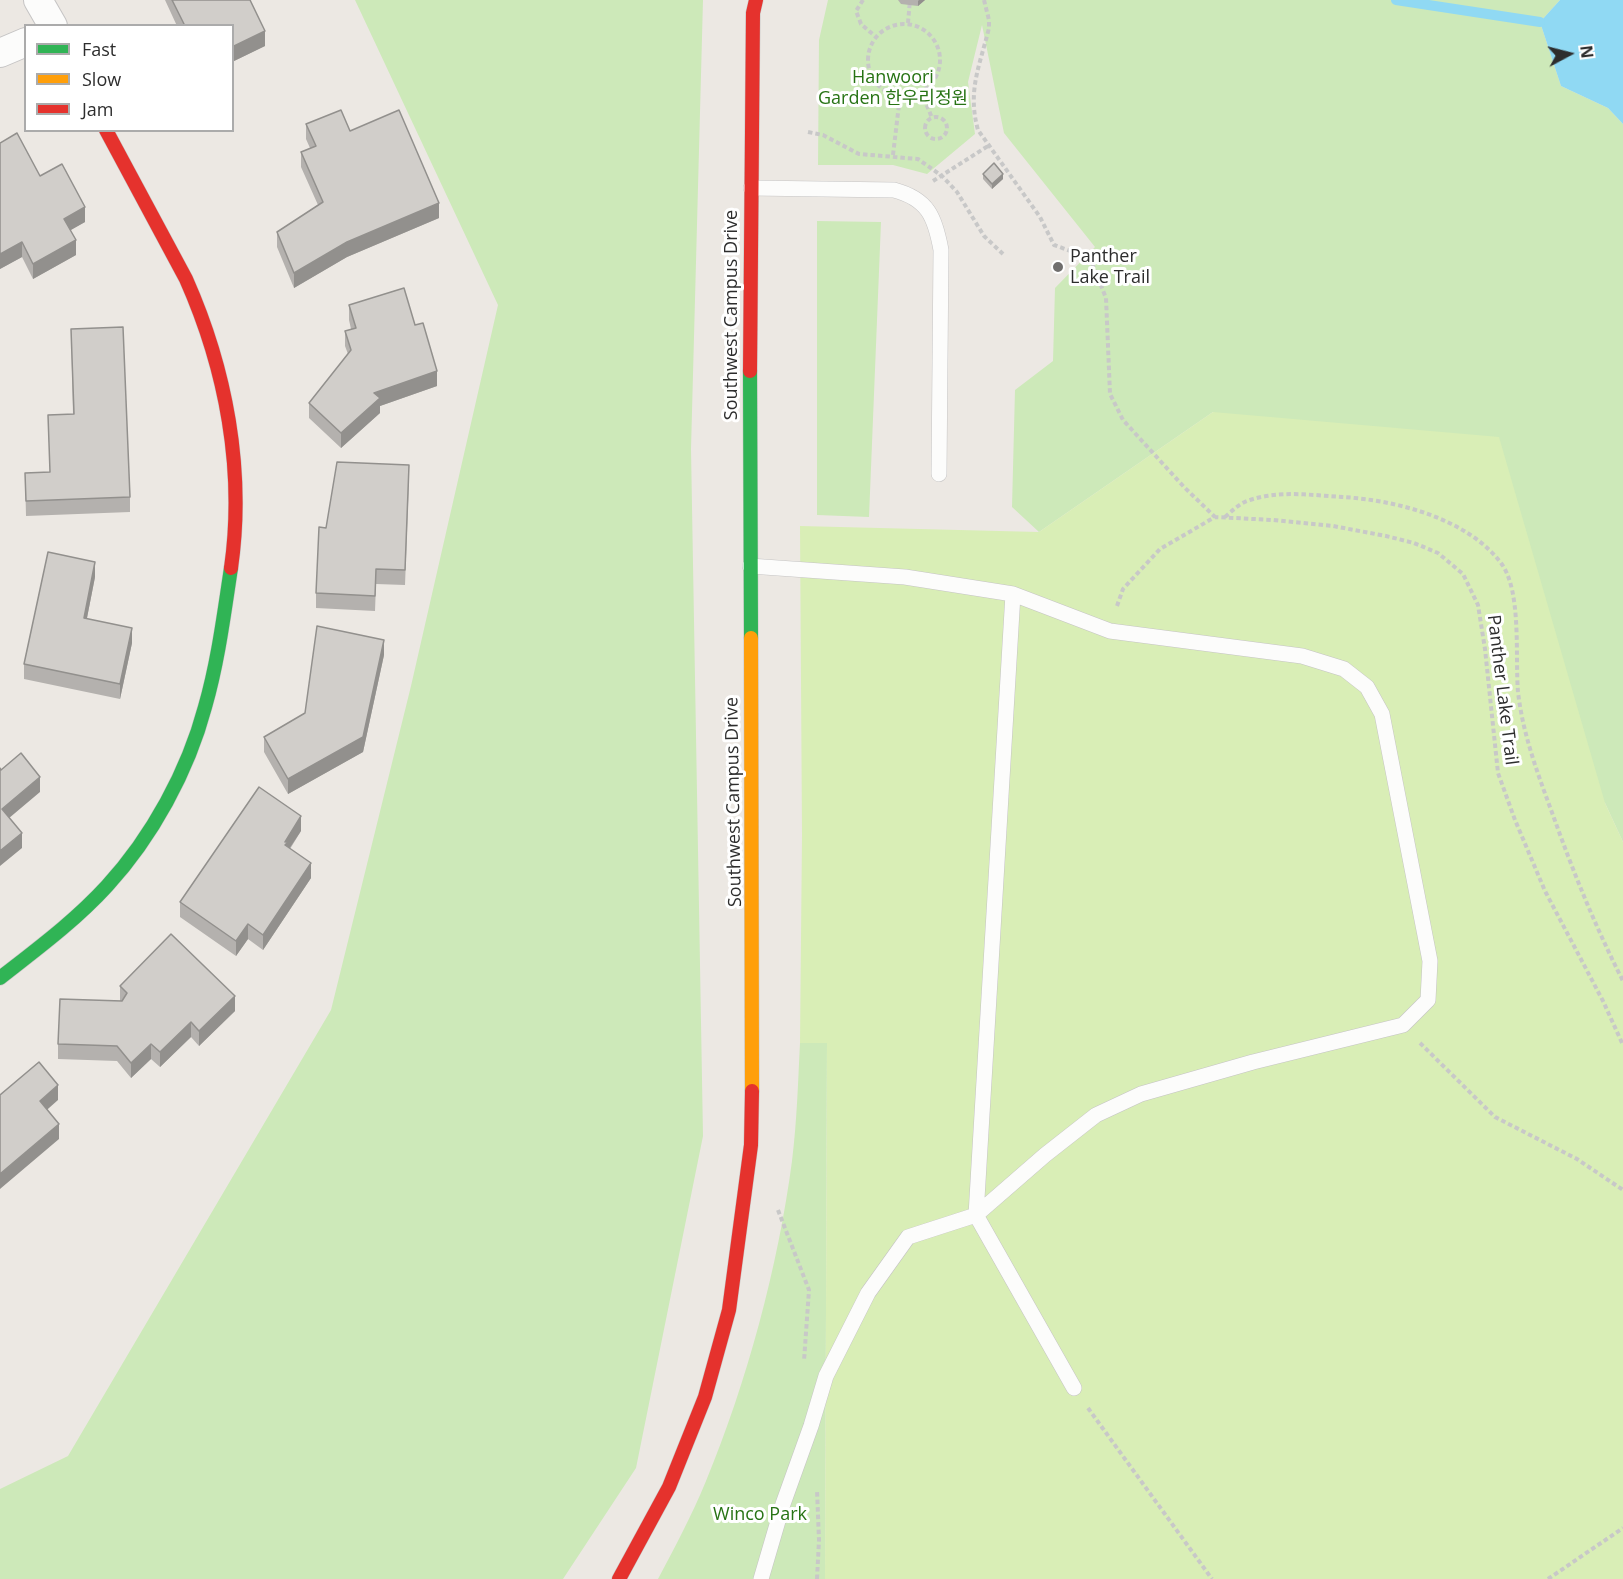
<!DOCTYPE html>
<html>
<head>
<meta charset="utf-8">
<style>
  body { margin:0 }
  #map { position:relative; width:1623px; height:1579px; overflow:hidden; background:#ece8e3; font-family:"Open Sans",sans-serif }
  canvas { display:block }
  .legend { position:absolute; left:24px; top:24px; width:210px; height:108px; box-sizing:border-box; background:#fff; border:2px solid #ababab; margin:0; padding:8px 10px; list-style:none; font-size:18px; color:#2d2d2d }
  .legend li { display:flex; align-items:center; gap:12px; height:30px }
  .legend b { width:30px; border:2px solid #ababab }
  .north { position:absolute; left:1539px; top:24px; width:60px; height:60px; -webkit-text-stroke:4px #fff; paint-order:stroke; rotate:83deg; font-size:16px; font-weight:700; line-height:24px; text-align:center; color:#2d2d2d }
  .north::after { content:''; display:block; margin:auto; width:21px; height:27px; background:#2d2d2d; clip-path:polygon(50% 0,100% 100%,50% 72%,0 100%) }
</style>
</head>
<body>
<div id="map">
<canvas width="1623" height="1579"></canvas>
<ul class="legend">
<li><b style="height:8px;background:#30b455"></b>Fast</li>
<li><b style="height:8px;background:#ff9f0a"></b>Slow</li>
<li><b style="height:8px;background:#e5322d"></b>Jam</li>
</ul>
<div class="north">N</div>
</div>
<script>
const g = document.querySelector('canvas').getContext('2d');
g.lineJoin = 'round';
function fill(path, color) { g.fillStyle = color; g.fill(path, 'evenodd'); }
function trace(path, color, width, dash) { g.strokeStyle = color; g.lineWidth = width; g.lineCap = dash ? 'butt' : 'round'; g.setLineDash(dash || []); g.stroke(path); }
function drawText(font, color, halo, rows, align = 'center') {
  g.font = font + ' "Open Sans","Noto Sans KR",sans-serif'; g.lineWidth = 6; g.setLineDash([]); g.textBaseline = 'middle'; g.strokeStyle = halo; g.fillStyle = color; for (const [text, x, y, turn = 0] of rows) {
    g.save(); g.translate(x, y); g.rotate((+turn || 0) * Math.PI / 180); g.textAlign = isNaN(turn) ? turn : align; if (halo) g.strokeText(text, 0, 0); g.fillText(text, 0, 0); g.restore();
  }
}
const green = new Path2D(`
  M355 0H703L691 449 703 1136 636 1468 563 1579H0V1489L68 1456 331 1010 411 686 498 305Z
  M828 0H1560L1540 22 1561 86 1608 108 1623 124V842L1605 803 1213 412 1039 532 1012 507 1015 390 1053 361 1055 288 1095 247 1004 133 982 25 968 82 975 134 927 174 893 165H818L819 40Z
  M817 221 881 222 869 517 817 515Z
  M827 1042 825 1579H658C675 1547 692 1515 706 1481 747 1382 778 1267 792 1161 797 1121 798 1082 800 1043Z`);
const pitch = new Path2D(`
  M1213 412 1499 437 1605 803 1623 842V1579H825L827 1043H800L802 835 800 526 1039 532Z`);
const water = new Path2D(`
  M1560 0H1623V124L1608 108 1561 86 1540 22Z`);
const stream = new Path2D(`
  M1396 0 1540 22`);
const path = new Path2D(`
  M863 0 856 11 861 24 876 37
  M984 0 989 20V28C980 65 967 91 978 130L1040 217 1054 245 1090 258 1106 298 1110 394 1123 420 1184 487 1215 517
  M908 23 910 0
  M868 60a36 36 0 1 1 72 0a36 36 0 1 1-72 0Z
  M921 91 932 118
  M925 128a11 11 0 1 1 22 0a11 11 0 1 1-22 0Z
  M808 132 823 135 859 154 918 159 942 176 957 192 984 236 1003 254
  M893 155 900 96
  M933 181 988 146
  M1225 517C1232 511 1239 504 1247 501 1277 490 1311 495 1342 497 1395 500 1467 518 1501 563 1522 591 1515 657 1518 692 1523 736 1539 777 1554 818 1574 874 1596 928 1623 981
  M1117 606 1123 589 1160 549 1215 517 1273 520 1333 526 1386 536 1414 543 1438 553 1463 574 1478 605 1485 649 1498 773 1515 820 1545 891 1603 1001 1623 1045
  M1420 1043 1495 1117 1577 1159 1623 1190
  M778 1210 809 1290 804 1361
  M1088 1408 1212 1579
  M817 1579 819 1540 817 1490
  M1548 1579 1623 1528`);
const lane = new Path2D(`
  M751 188 894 190C928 199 935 217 941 250L939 474
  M750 566 905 577 1013 594 1110 631 1302 656 1344 669 1367 687 1382 714 1430 961 1428 1000 1403 1025 1253 1062 1141 1094 1096 1115 1045 1155 976 1215 908 1237 868 1293 826 1376 811 1426 783 1504 761 1579
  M1013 594 976 1215 1074 1388`);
const street = new Path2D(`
  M38 0 53 26
  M0 53 26 42`);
const fast = new Path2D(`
  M750 371 751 638
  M0 978C37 949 75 921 107 886 152 837 188 771 205 707 218 662 224 614 231 568`);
const slow = new Path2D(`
  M751 638 752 1091`);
const jam = new Path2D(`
  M106 130 186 279C226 369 245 470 231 568
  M750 371 753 13 756 0
  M619 1579 669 1487 705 1397 729 1310 751 1145 752 1091`);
const wall = new Path2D(`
  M165 0H250L265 46 232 62V26H177Z
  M898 0H925L918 6 901 4Z
  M306 124 350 131 439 218 347 257 294 288 277 247V232L318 205 301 167V152L310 148 306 139Z
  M0 143 40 176 85 222 70 230 76 255 33 279 22 257 0 269Z
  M983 174 1003 179 992 189 983 179Z
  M349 305 415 325 437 386 380 406V413L341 448 309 418V403L348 354 345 346V331L351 329 349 320Z
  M71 329 130 497V512L26 516 25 473 50 472 48 415 73 414Z
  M409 480 405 585 376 584 375 611 316 608V593L326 528Z
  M95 577 87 618 132 643 120 699 24 679V664Z
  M384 655 363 752 288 794 264 752V737L305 713Z
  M301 831 290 849 311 878 263 950 248 939 236 956 180 917V902Z
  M120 986 235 1011 199 1046 191 1037 160 1067 151 1059 131 1078 117 1061 58 1059V1044L120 1001Z`);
const shadedWall = new Path2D(`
  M919 0H925L918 6V1Z
  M265 31V46L232 62V47Z
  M1003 174V179L992 189V184Z
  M439 203V218L347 257 294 288V273L347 242Z
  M85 207V222L64 234V219Z
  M76 240V255L33 279V264Z
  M22 242V257L0 269V254Z
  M437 371V386L380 406V413L341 448V433L374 393Z
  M95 562V577L84 633V618Z
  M132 628V643L120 699V684Z
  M384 640V655L363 752 288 794V779Z
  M40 777V792L2 824V809Z
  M301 816V831L289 849 285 860V842Z
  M22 833V848L0 866V851Z
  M311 863V878L263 950V935Z
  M248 924V939L236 956V941Z
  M235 996V1011L199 1046V1031Z
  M191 1022V1037L160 1067V1052Z
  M151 1044V1059L131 1078V1063Z
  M58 1085V1100L40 1116V1101Z
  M59 1124V1139L0 1189V1174Z`);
const building = new Path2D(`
  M172 0H250L265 31 232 47V26H185Z
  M341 110 350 131 399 110 439 203 347 242 294 273 277 232 323 202 301 152 316 146 306 124Z
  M17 133 40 176 62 164 85 207 64 219 76 240 33 264 22 242 0 254V143Z
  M994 163 1003 174 992 184 983 174Z
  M404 288 415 325 423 323 437 371 374 393 380 398 341 433 309 403 351 350 345 331 356 328 349 305Z
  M123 327 130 497 26 501 25 473 50 472 48 415 74 414 71 329Z
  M337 462 409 465 405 570 376 569 375 596 316 593 319 527 326 528Z
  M48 552 95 562 84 618 132 628 120 684 24 664Z
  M317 626 384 640 363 737 288 779 264 737 305 713Z
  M21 753 40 777 2 809 22 833 0 851V768L1 770Z
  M259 787 301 816 285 842 289 841 285 845 311 863 263 935 248 924 236 941 180 902Z
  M171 934 235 996 199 1031 191 1022 160 1052 151 1044 131 1063 117 1046 58 1044 60 999 122 1001 127 993 120 986Z
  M39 1062 58 1085 40 1101 59 1124 0 1174V1095Z`);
const markers = [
  [1058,267,6,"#706e6d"]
];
const parkNames = [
  ["Hanwoori",893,78],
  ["Garden 한우리정원",893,99],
  ["Winco Park",760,1515]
];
const poiNames = [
  ["Panther",1070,257],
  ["Lake Trail",1070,278]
];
const streetNames = [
  ["Southwest Campus Drive",732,315,-90],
  ["Panther Lake Trail",1502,690,83],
  ["Southwest Campus Drive",734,802,-91]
];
fill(green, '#cde9b9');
fill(pitch, '#d9eeb6');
fill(water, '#90d9f3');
trace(stream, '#90d9f3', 10);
trace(lane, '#c5c4c4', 16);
trace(street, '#c5c4c4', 30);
trace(fast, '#c5c4c4', 15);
trace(slow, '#c5c4c4', 15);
trace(jam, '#c5c4c4', 15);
trace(path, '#c8c8c8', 4, [4.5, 3]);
trace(lane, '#fcfcfb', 15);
trace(street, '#fcfcfb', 28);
trace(fast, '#30b455', 14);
trace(slow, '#ff9f0a', 14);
trace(jam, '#e5322d', 14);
fill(wall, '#b4b1ae');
fill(shadedWall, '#92908d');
fill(building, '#d1ceca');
trace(building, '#92908d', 1.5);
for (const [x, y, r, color] of markers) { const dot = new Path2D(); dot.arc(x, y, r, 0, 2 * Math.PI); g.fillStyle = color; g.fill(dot); trace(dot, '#fff', 2); }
drawText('18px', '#277314', '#fff', parkNames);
drawText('18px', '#2d2d2d', '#fff', poiNames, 'left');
drawText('18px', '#2d2d2d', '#fff', streetNames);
</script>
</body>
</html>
